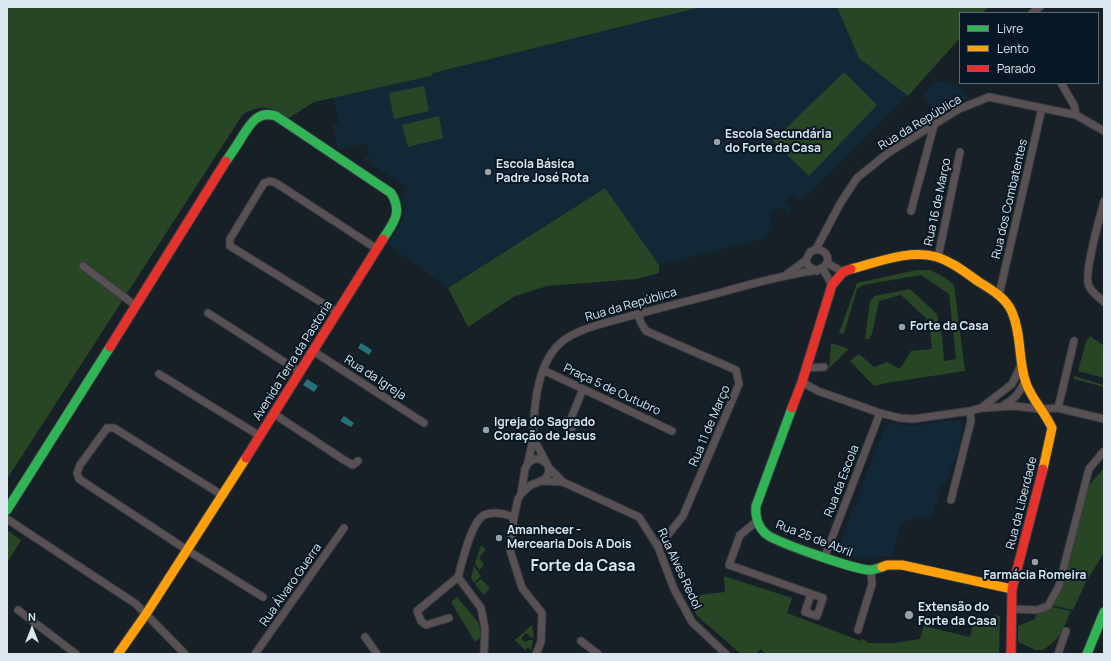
<!DOCTYPE html>
<html>
<head>
<meta charset="utf-8">
<style>
  body { margin:0 }
  #map { position:relative; width:1111px; height:661px; overflow:hidden; background:#172027; font-family:Manrope,sans-serif }
  canvas { display:block }
  .frame { position:absolute; inset:0; border:8px solid #dbe6ef; pointer-events:none }
  .legend { position:absolute; left:959px; top:12px; width:140px; height:72px; box-sizing:border-box; background:#071824; border:1px solid #5c6a75; margin:0; padding:5px 7px; list-style:none; font-size:12px; color:#dbe6ef }
  .legend li { display:flex; align-items:center; gap:8px; height:20px }
  .legend b { width:20px; border:1px solid #5c6a75 }
  .north { position:absolute; left:12px; top:609px; width:40px; height:40px; -webkit-text-stroke:3px #071824; paint-order:stroke; rotate:0deg; font-size:11px; font-weight:700; line-height:16px; text-align:center; color:#dbe6ef }
  .north::after { content:''; display:block; margin:auto; width:14px; height:18px; background:#dbe6ef; clip-path:polygon(50% 0,100% 100%,50% 72%,0 100%) }
</style>
</head>
<body>
<div id="map">
<canvas width="1111" height="661"></canvas>
<div class="frame"></div>
<ul class="legend">
<li><b style="height:5px;background:#30b455"></b>Livre</li>
<li><b style="height:5px;background:#ff9f0a"></b>Lento</li>
<li><b style="height:5px;background:#e5322d"></b>Parado</li>
</ul>
<div class="north">N</div>
</div>
<script>
const g = document.querySelector('canvas').getContext('2d');
g.lineJoin = 'round';
function fill(path, color) { g.fillStyle = color; g.fill(path, 'evenodd'); }
function trace(path, color, width, dash) { g.strokeStyle = color; g.lineWidth = width; g.lineCap = dash ? 'butt' : 'round'; g.setLineDash(dash || []); g.stroke(path); }
function drawText(font, color, halo, rows, align = 'center') {
  g.font = font + ' Manrope,sans-serif'; g.lineWidth = 4; g.setLineDash([]); g.textBaseline = 'middle'; g.strokeStyle = halo; g.fillStyle = color; for (const [text, x, y, turn = 0] of rows) {
    g.save(); g.translate(x, y); g.rotate((+turn || 0) * Math.PI / 180); g.textAlign = isNaN(turn) ? turn : align; if (halo) g.strokeText(text, 0, 0); g.fillText(text, 0, 0); g.restore();
  }
}
const built = new Path2D(`
  M701 7H837L859 58 908 96 803 200 797 198 793 194 786 201 792 210 789 213 781 208 769 211 773 229 763 239 659 265 605 188 448 288 388 245 403 220 404 208 402 201 405 186 362 158 369 156 366 143 338 150 332 125 339 123 333 97 431 76 433 73Z
  M942 81 951 83 963 90 969 98 937 114 923 97 931 84Z
  M956 420H959L963 424 962 431 958 452 945 483 942 484 932 519 921 516 901 523 893 556H881L864 560 839 552 838 549 885 426 891 423 911 426Z`);
const green = new Path2D(`
  M7 7H701L433 73 431 76 314 102 289 118C268 106 265 104 243 114L7 479Z
  M837 7H988L983 13H960V38L908 96 859 58Z
  M844 72 877 105 809 176 773 141Z
  M424 86 429 111 394 119 389 93Z
  M439 116 443 138 408 147 402 125Z
  M605 188 659 265V273L636 279 547 286 515 296 468 327 448 288Z
  M917 270H930L944 277 954 285 965 371 886 383 874 386 850 361 859 354 874 367 887 362 900 369 911 351 932 349 929 321 901 295 879 301 872 334 869 339H865L870 301 875 296 910 289 937 314 942 335 944 361 956 359 949 294 921 275 863 285 857 289 844 334 839 333 857 283Z
  M1090 336 1104 346V378L1078 371 1086 342Z
  M831 343 849 349 829 368Z
  M1074 376 1104 385V387L1074 379Z
  M1103 469 1104 553 1086 582 1073 610 1051 605 1087 488Z
  M7 530 21 540 7 563Z
  M481 545 486 550 479 557 484 565 479 570 475 563Z
  M474 566 481 576 474 583 471 578Z
  M724 576 792 598 787 613 861 641 862 639 867 641V643H894L920 639 924 625 928 627 970 637 975 616 993 622 995 615 1000 616 999 654H766L760 649 756 654H741L697 616 688 596 725 592Z
  M481 579 490 588 484 595 475 584Z
  M457 597 478 622 482 637 475 642 451 602Z
  M1048 606 1071 611C1062 631 1062 637 1043 650H1036L1018 642V626L1035 619 1038 609Z
  M532 625 534 638 529 637V635L526 633 523 636 522 639 525 642 529 640H533L531 649 527 648 525 650 515 640Z`);
const water = new Path2D(`
  M361 343 372 350 369 355 358 348Z
  M307 379 318 386 314 392 303 385Z
  M344 416 354 423 351 427 340 421Z`);
const street = new Path2D(`
  M1032 13 1040 7
  M1061 83 1074 105 1076 115
  M1104 201C1100 217 1083 275 1089 286 1092 293 1099 297 1104 302
  M911 211 934 125
  M816 249 841 202 857 178 888 153 959 109 989 97 1076 115 1104 131
  M938 257 960 152
  M827 263 843 272
  M83 266 136 306
  M823 269 832 285
  M787 274 806 260
  M999 295 1042 108
  M337 312 230 246V239L264 183 270 181 276 183 377 249
  M208 313 300 372
  M638 314 641 323 646 331 736 370 739 384 683 516 658 547
  M313 351 424 423
  M806 368 824 367
  M543 370 672 431
  M159 374 260 436
  M802 382 818 391 880 413 900 418 913 419 970 411 981 408 1012 384 1021 365
  M1004 405C1015 399 1020 392 1025 381
  M982 408 1014 406 1040 409 1058 408 1104 419
  M1058 408 1074 341
  M274 414 344 460 353 465 358 461
  M572 428 570 421 583 389
  M528 463C530 454 532 445 533 436 534 405 537 360 564 340 578 330 596 325 612 321 648 311 684 302 719 293 750 284 780 276 812 271 840 267 825 242 810 252L806 260 808 266 817 271
  M549 468 563 482 639 517 658 547 674 589 692 622 726 654
  M543 481 563 482
  M521 494C524 491 528 487 531 485 541 480 548 482 549 468L533 437
  M222 495 114 428H107L80 465 77 473 79 479 187 550 263 597
  M951 500 971 421 970 411
  M7 519 136 604 185 654
  M757 521 740 535 729 565 823 598 817 616 805 612 811 594
  M825 556 880 413
  M1012 609 1037 610 1048 606 1059 586 1089 469 1103 452
  M18 610 76 654
  M449 618 426 625 421 621 417 611 458 577
  M858 630 872 584 871 570
  M365 637 377 654
  M581 641 598 654
  M255 654 344 528
  M484 654 485 629 481 608 458 577C462 563 471 522 484 515 493 511 506 514 514 517
  M536 654 541 642 542 613 522 588 510 550 514 517 518 499 521 494 525 469 528 463 534 459H540L546 463
  M1058 654 1066 631`);
const fast = new Path2D(`
  M226 161C232 153 237 145 242 137 250 124 258 110 276 116L391 193C403 212 394 222 383 239
  M792 408 756 506C755 516 758 527 766 534 778 543 856 570 870 570 874 570 878 568 882 567
  M7 510 110 347
  M1087 654 1104 612`);
const slow = new Path2D(`
  M851 269C878 262 910 249 937 257 953 262 966 273 979 282 992 290 1006 298 1012 312 1022 335 1018 361 1026 383 1032 400 1045 412 1052 428L1043 469
  M882 567 887 565H902L1012 589
  M118 654 146 614 246 458`);
const jam = new Path2D(`
  M110 347 226 161
  M792 408 802 382 832 285 843 272 851 269
  M246 458 383 239
  M1011 654 1012 589 1043 469`);
const markers = [
  [717,142,4,"#96a1a9"],
  [488,172,4,"#96a1a9"],
  [902,327,4,"#96a1a9"],
  [486,430,4,"#96a1a9"],
  [499,538,4,"#96a1a9"],
  [1035,562,4,"#96a1a9"],
  [909,615,5,"#96a1a9"]
];
const streetNames = [
  ["Rua da República",920,123,-31],
  ["Rua dos Combatentes",1010,199,-77],
  ["Rua 16 de Março",938,202,-78],
  ["Rua da República",631,305,-16],
  ["Avenida Terra da Pastoria",293,361,-58],
  ["Rua da Igreja",375,378,33],
  ["Praça 5 de Outubro",612,390,25],
  ["Rua 11 de Março",710,426,-67],
  ["Rua da Escola",842,481,-69],
  ["Rua da Liberdade",1022,503,-76],
  ["Rua 25 de Abril",814,539,21],
  ["Rua Alves Redol",679,569,65],
  ["Rua Álvaro Guerra",291,585,-55]
];
const poiNames = [
  ["Escola Secundária",725,135],
  ["do Forte da Casa",725,149],
  ["Escola Básica",496,165],
  ["Padre José Rota",496,179],
  ["Forte da Casa",910,327],
  ["Igreja do Sagrado",494,423],
  ["Coração de Jesus",494,437],
  ["Amanhecer -",507,531],
  ["Mercearia Dois A Dois",507,545],
  ["Farmácia Romeira",1035,576,"center"],
  ["Extensão do",918,608],
  ["Forte da Casa",918,622]
];
const districtNames = [
  ["Forte da Casa",583,567]
];
fill(built, '#122837');
fill(green, '#284626');
fill(water, '#257179');
trace(street, '#343c41', 9);
trace(fast, '#343c41', 11);
trace(slow, '#343c41', 11);
trace(jam, '#343c41', 11);
trace(street, '#585052', 7);
trace(fast, '#30b455', 9);
trace(slow, '#ff9f0a', 9);
trace(jam, '#e5322d', 9);
for (const [x, y, r, color] of markers) { const dot = new Path2D(); dot.arc(x, y, r, 0, 2 * Math.PI); g.fillStyle = color; g.fill(dot); trace(dot, '#071824', 1.5); }
drawText('12px', '#dbe6ef', '#071824', streetNames);
drawText('bold 12px', '#dbe6ef', '#071824', poiNames, 'left');
drawText('bold 16px', '#dbe6ef', '#071824', districtNames);
</script>
</body>
</html>
